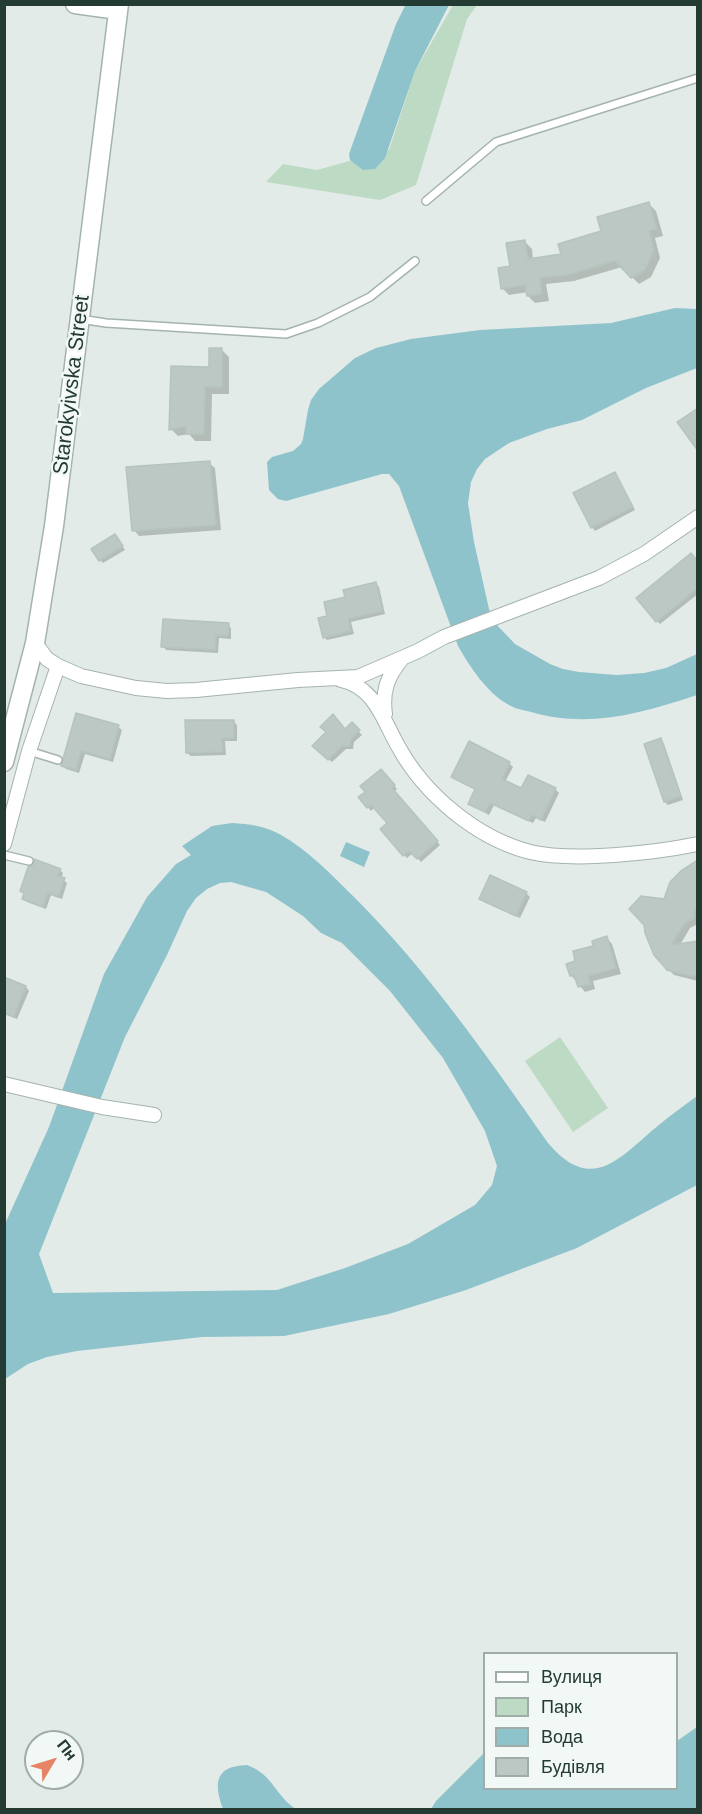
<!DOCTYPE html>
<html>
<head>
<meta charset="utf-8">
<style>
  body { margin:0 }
  #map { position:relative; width:702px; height:1814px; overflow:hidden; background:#e2ebe7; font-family:Arial,sans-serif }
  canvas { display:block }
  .frame { position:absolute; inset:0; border:6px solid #243b34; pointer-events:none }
  .legend { position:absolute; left:483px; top:1652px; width:195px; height:138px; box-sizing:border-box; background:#f2f8f5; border:2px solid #a0aca8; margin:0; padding:8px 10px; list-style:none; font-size:18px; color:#243b34 }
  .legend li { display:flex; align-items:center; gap:12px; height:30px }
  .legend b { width:30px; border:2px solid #a0aca8 }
  .north { position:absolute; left:24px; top:1730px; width:60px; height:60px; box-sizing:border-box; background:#f2f8f5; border:2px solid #a0aca8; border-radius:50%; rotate:52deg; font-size:16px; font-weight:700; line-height:24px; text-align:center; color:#243b34 }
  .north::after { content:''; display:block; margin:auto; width:21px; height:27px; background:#e68465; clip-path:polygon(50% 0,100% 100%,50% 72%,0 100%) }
</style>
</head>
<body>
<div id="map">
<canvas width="702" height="1814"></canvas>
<div class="frame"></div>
<ul class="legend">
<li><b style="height:8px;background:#fff"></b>Вулиця</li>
<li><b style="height:16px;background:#bddac5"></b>Парк</li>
<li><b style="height:16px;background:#8fc3cb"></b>Вода</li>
<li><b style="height:16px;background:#bbc8c3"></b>Будівля</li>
</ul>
<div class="north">Пн</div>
</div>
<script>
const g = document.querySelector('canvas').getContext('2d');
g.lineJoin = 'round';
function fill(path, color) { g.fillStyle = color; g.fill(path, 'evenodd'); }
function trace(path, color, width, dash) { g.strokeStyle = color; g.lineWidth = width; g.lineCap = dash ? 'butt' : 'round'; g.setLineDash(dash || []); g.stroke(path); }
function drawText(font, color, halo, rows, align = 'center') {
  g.font = font + ' Arial,sans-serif'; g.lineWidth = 5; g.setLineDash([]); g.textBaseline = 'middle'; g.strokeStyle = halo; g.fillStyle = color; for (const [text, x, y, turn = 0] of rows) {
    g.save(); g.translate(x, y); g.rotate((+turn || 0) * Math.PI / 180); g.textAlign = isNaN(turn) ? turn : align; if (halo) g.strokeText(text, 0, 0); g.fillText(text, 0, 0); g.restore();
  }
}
const green = new Path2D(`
  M453 5H477L467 19 416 185 380 200 266 182 283 164 317 170 389 150 415 71Z
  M560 1037 608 1108 573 1132 525 1061Z`);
const water = new Path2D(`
  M406 4 449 5 415 71 385 158 375 169 363 170 350 160 349 154 396 24Z
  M675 308 697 309V368L646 388 582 420 547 429 509 443 485 459 477 469 471 482 468 503 474 542 489 609 495 623 515 644 550 664 563 669 579 672 617 675 644 673 666 668 697 654V695C643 713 588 729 531 712 524 710 515 709 509 705 487 693 470 667 458 646L399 486 389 474H382L286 501 278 499 269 490 267 462 272 457 293 451 301 444 303 439 308 410 311 400 319 389 355 358 376 348 411 339 480 330 611 323Z
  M232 823C249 824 266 826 281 835 308 850 332 875 354 897 428 971 488 1057 548 1143 593 1196 621 1156 660 1124 672 1114 685 1105 697 1096V1185L577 1248 466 1290 389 1314 284 1336 202 1337 77 1351 47 1357 28 1364 5 1379V1224L49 1127 104 974 147 897 176 864 191 855 182 846 212 826ZM231 882 266 892 303 916 321 933 342 943 390 991 443 1058 485 1131 497 1166 492 1185 475 1205 408 1244 345 1268 277 1290 53 1293 39 1254 125 1037 167 955 187 911 196 898 207 889 220 883Z
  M346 842 370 852 364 867 340 856Z
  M697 1727V1809H431L436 1801 484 1753V1788H676L677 1741Z
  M247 1765C274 1775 275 1796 296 1809H223C214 1784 214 1766 247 1765Z`);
const shadow = new Path2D(`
  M649 204 656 211 663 236 655 238 660 258 651 277 639 284 622 267 574 281 546 284 549 301 535 303 528 296V292L509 295 502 288 525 242 532 249 533 260 563 256Z
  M222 350 229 357V394H212L211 441H195L189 434 178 436 171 429Z
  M209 463 215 468 221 530 139 536 134 530Z
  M615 474 635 510 595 531 592 527Z
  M118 540 125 550 103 563 100 560Z
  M698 562V594L660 624 657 621Z
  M376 584 379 587 385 614 351 622 354 634 327 640 324 637 347 598Z
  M228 625 231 628V639L219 638 218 653 166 650 163 646Z
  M77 715 118 727 122 730 113 762 85 754 79 773 66 769 63 766Z
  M233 721 237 725V741H225L226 755 191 756 187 753Z
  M352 724 362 735 354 742 353 749H346L332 762 314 746 328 733 345 730Z
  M660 740 664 744 683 800 668 805 665 802Z
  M509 763 513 767 505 782 522 790 555 789 559 793 545 822 536 818 533 823 494 805 489 815 469 803 476 790 453 777Z
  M384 774 397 789 394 792 440 845 421 862 413 853 407 858 404 855 389 823 375 807 371 811 360 798Z
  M698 867V924L690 928 680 945 698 944V981L674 975 668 969 665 900Z
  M60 870 63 873 61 879 67 883 62 899 51 895 46 909 27 902 24 898 25 895 21 891Z
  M526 893 530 897 520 918 484 902 481 899Z
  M607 938 612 944 621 974 593 981 595 989 585 992 571 975 577 962Z
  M4 982 26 987 29 991 17 1019 4 1014Z`);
const building = new Path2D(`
  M649 202 657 229 649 231 654 250 645 270 631 278 615 261 567 275 540 278 542 294 527 296 525 285 501 289 498 268 510 266 506 243 525 240 528 259 561 254 558 244 601 231 597 217Z
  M209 348H222V387H205L204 434H186V426L169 430 171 366 209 367Z
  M698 408V451L677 422Z
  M210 461 216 525 132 531 126 467Z
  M615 472 633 507 591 528 573 493Z
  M115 534 123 546 99 561 91 549Z
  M691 553 698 561V588L656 622 636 598Z
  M376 582 383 611 348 619 351 631 323 638 318 618 327 616 324 602 345 597 343 590Z
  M163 619 229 623 228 636 216 635 215 650 161 647Z
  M76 713 119 725 110 759 81 751 76 770 61 766Z
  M333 714 345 729 352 722 360 730 351 739 350 746H342L328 760 312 746 326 732 320 727Z
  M185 720H234V738H222L223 752 186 753Z
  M661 738 681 796 664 802 644 744Z
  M469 741 510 762 502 779 521 788 528 775 556 788 541 820 532 815 529 821 490 803 485 812 468 804 475 789 451 777Z
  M381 769 395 785 392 788 438 841 417 859 409 851 403 856 380 829 387 823 371 805 367 808 358 797 365 792 360 786Z
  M34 859 61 869 58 876 65 878 58 897 48 893 43 907 22 899 24 893 20 891 28 867 33 864Z
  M698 860V908L695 909 694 918 685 923 671 945 698 941V974L691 976 667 970 654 955 645 933 644 925 629 909 641 896 664 899 670 882 681 871Z
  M490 875 527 892 516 916 479 899Z
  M607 936 616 968 588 976 591 984 578 987 574 975 570 976 566 964 575 961 573 951 593 946 592 941Z
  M4 977 26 986 14 1017 4 1013Z`);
const service = new Path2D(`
  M426 201 496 142 698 78
  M80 319 106 323 286 334 318 323 370 297 415 261
  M29 751 58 760
  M4 855 29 861`);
const minor = new Path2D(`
  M35 643 47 659 58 666 81 676 136 688 167 691 196 690 298 680 358 677 418 651 444 637 599 578 644 554 698 517
  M341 680C375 687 383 720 398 746 424 794 476 838 530 852 573 862 654 853 698 844
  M385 714C382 692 387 677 401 660
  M4 844 29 751 58 666
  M4 1084 102 1107 154 1115`);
const tertiary = new Path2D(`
  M75 4 118 10
  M4 762 35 643 54 526 119 4`);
const streetNames = [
  ["Starokyivska Street",72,385,-83]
];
fill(green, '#bddac5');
fill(water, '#8fc3cb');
fill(shadow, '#0003');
fill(building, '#bbc8c3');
trace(building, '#b5c4be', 1.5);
trace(service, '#a5b3ae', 10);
trace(minor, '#a5b3ae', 16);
trace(tertiary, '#a5b3ae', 21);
trace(service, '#fff', 7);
trace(minor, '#fff', 14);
trace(tertiary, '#fff', 18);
drawText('21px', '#243b34', '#f2f8f5', streetNames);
</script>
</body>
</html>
